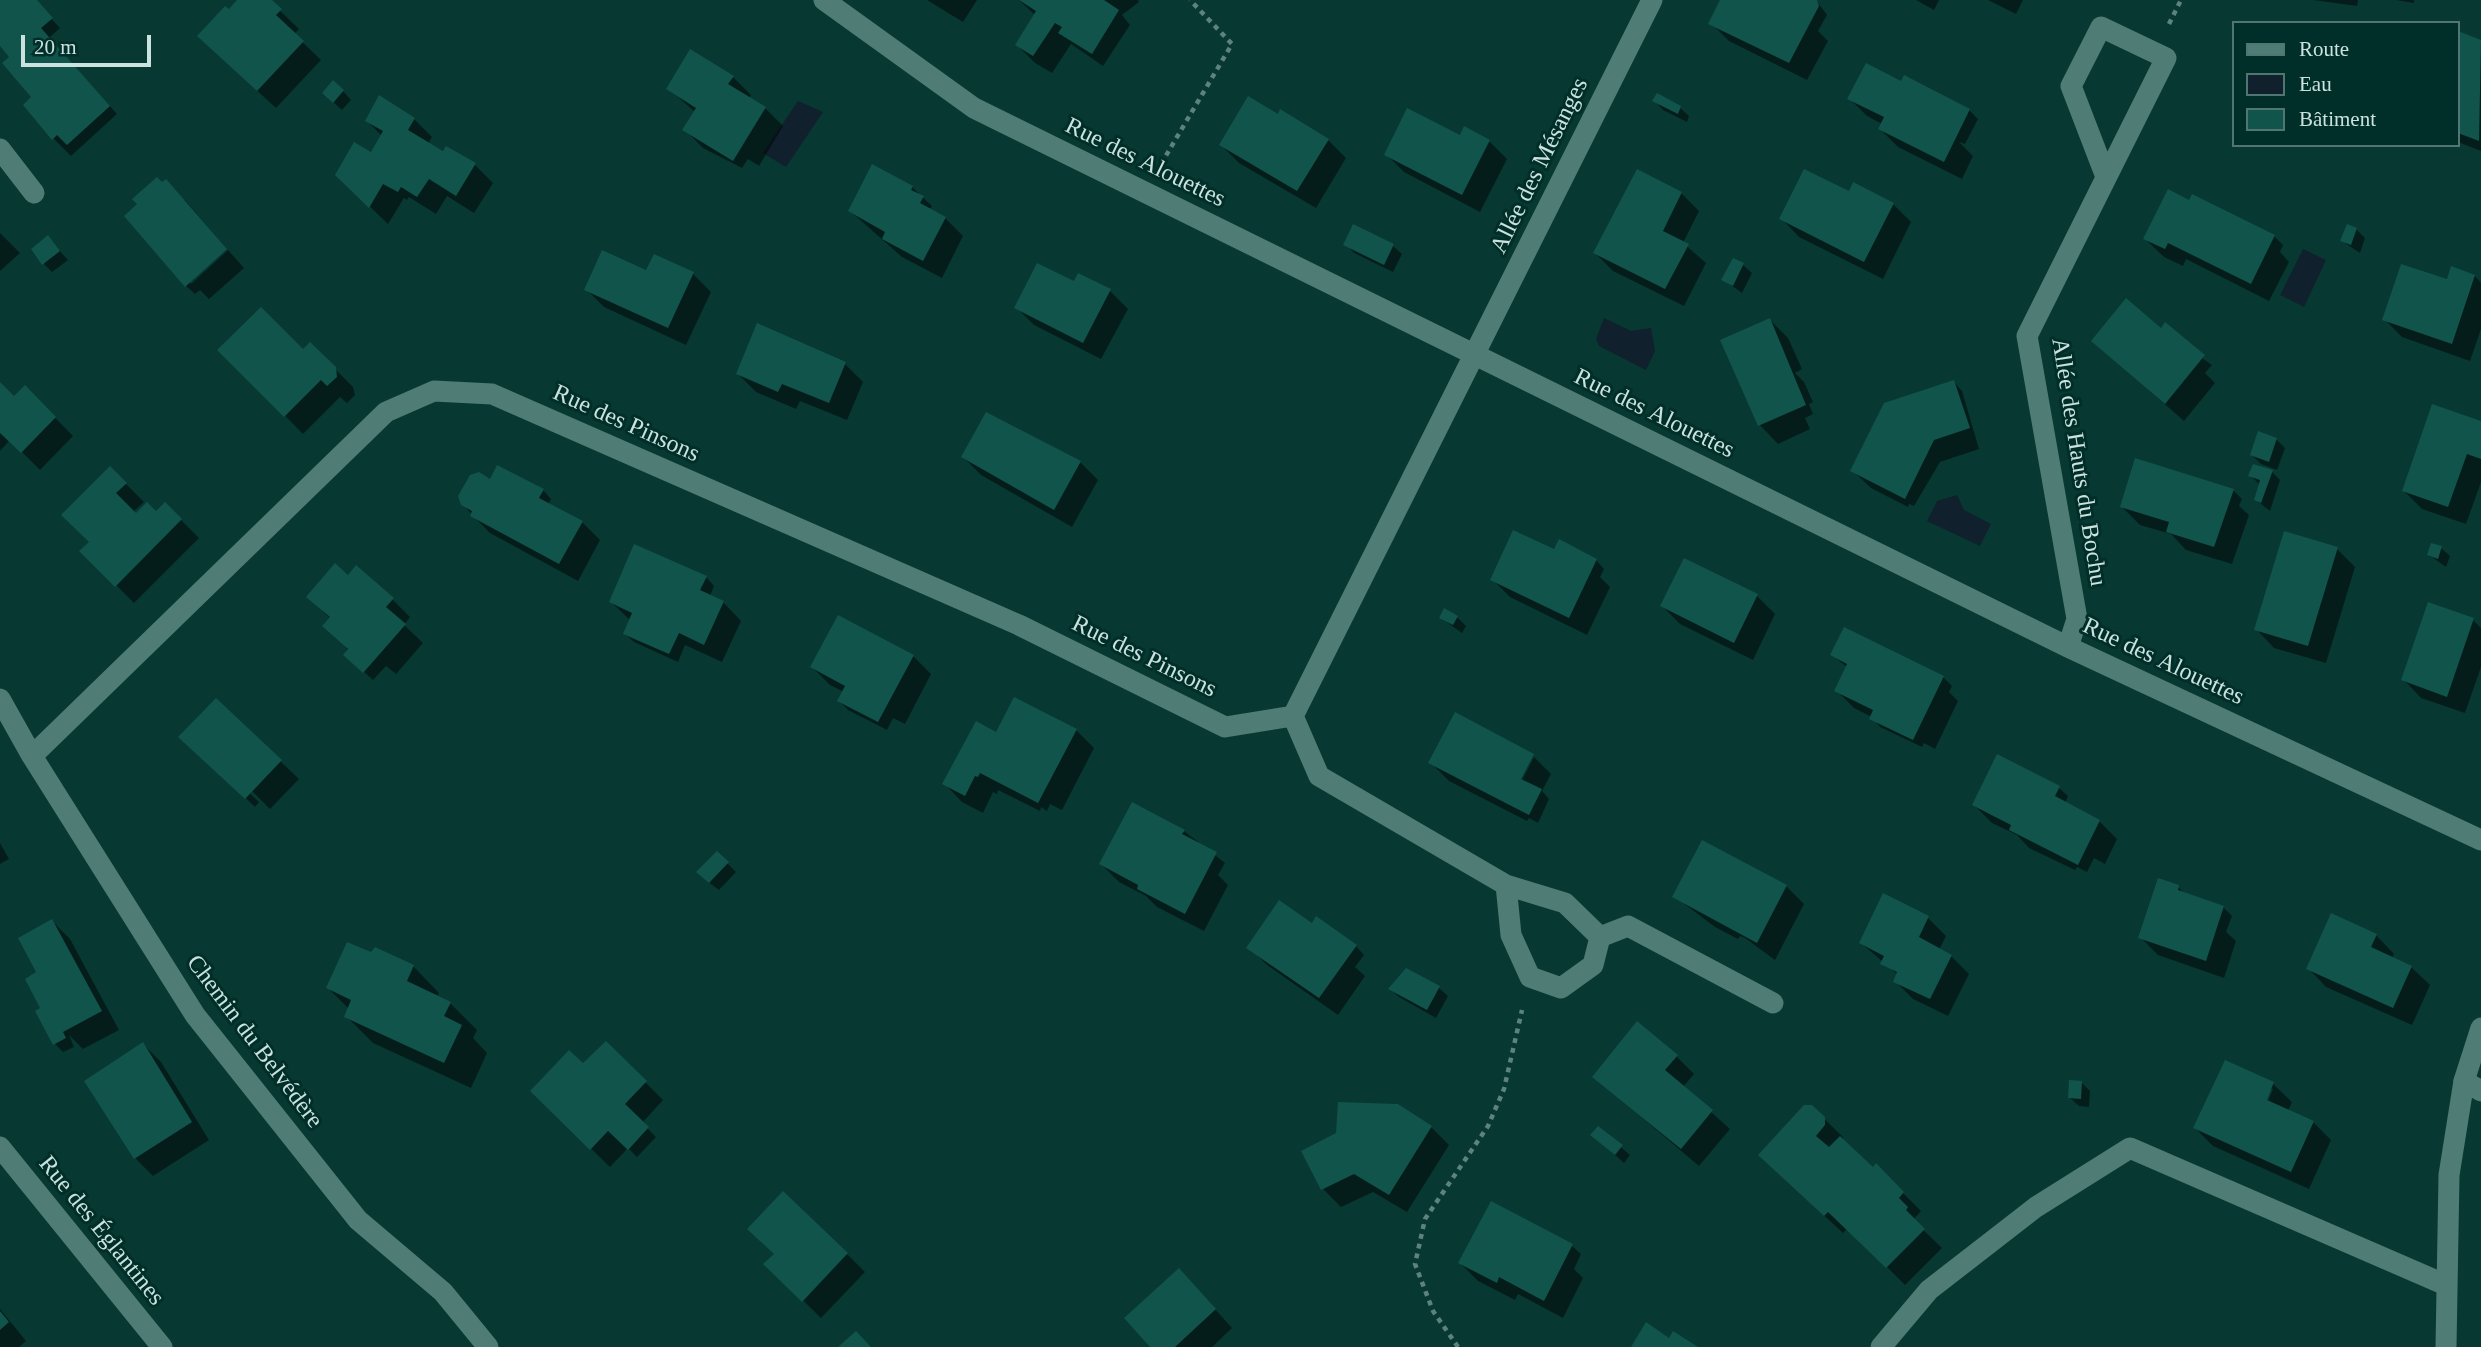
<!DOCTYPE html>
<html>
<head>
<meta charset="utf-8">
<style>
  body { margin:0 }
  #map { position:relative; width:2481px; height:1347px; overflow:hidden; background:#083832; font-family:Georgia,serif }
  canvas { display:block }
  .legend { position:absolute; left:2232px; top:21px; width:228px; height:126px; box-sizing:border-box; background:#002e29; border:2px solid #517671; margin:0; padding:9px 12px; list-style:none; font-size:21px; color:#cbe2de }
  .legend li { display:flex; align-items:center; gap:14px; height:35px }
  .legend b { width:35px; border:2px solid #517671 }
  .scale { position:absolute; left:21px; top:35px; width:130px; height:32px; box-sizing:border-box; border:4px solid #cbe2de; border-top:0; padding-left:9px; font-size:21px; line-height:24px; white-space:nowrap; color:#cbe2de; -webkit-text-stroke:5px #002e29; paint-order:stroke }
</style>
</head>
<body>
<div id="map">
<canvas width="2481" height="1347"></canvas>
<ul class="legend">
<li><b style="height:9px;background:#4f7c74"></b>Route</li>
<li><b style="height:19px;background:#10202d"></b>Eau</li>
<li><b style="height:19px;background:#11544c"></b>Bâtiment</li>
</ul>
<div class="scale">20 m</div>
</div>
<script>
const g = document.querySelector('canvas').getContext('2d');
g.lineJoin = 'round';
function fill(path, color) { g.fillStyle = color; g.fill(path, 'evenodd'); }
function trace(path, color, width, dash) { g.strokeStyle = color; g.lineWidth = width; g.lineCap = dash ? 'butt' : 'round'; g.setLineDash(dash || []); g.stroke(path); }
function drawText(font, color, halo, rows, align = 'center') {
  g.font = font + ' Georgia,serif'; g.lineWidth = 6; g.setLineDash([]); g.textBaseline = 'middle'; g.strokeStyle = halo; g.fillStyle = color; for (const [text, x, y, turn = 0] of rows) {
    g.save(); g.translate(x, y); g.rotate((+turn || 0) * Math.PI / 180); g.textAlign = isNaN(turn) ? turn : align; if (halo) g.strokeText(text, 0, 0); g.fillText(text, 0, 0); g.restore();
  }
}
const water = new Path2D(`
  M798 101 823 112 786 167 763 153Z
  M2303 249 2326 260 2304 307 2280 295Z
  M1604 318 1631 331 1651 328 1655 351 1646 370 1599 346 1596 339Z
  M1957 495 1964 510 1991 524 1980 546 1927 521 1937 501Z`);
const shadow = new Path2D(`
  M0 0H34L60 28 49 38 117 114 71 156 53 138 12 57 0 43Z
  M239 0H269L299 29 294 34 321 60 276 108 217 54 238 21Z
  M927 0H977L963 22Z
  M1019 0H1138L1139 2 1122 15 1130 25 1103 66 1071 44 1052 73 1035 63 1017 45 1036 16Z
  M1722 0H1816L1827 15 1818 31 1828 41 1807 80 1729 41 1711 23Z
  M1916 0H1939L1934 10Z
  M1988 0H2023L2016 14Z
  M2313 0H2358L2357 6Z
  M2396 0H2414V3Z
  M2458 34 2481 42V151L2458 142Z
  M733 77 751 95 749 99 765 108 783 126 759 166 748 159 742 168 703 148 685 130 696 113 668 88Z
  M1902 83 1969 110 1978 119 1965 144 1959 142 1973 156 1962 179 1898 147 1880 129 1882 124 1867 116 1849 98Z
  M343 91 351 100 342 110 333 102Z
  M1655 101 1680 108 1689 116 1687 122 1663 110Z
  M1279 116 1328 140 1346 158 1316 208 1239 163 1221 145Z
  M414 119 432 137 428 144 475 165 493 183 474 213 447 196 436 214 409 197 407 200 404 198 388 224 337 175 371 155 382 136 367 121Z
  M1461 137 1489 141 1507 159 1480 212 1404 172 1386 154Z
  M912 187 932 206 929 210 945 218 963 236 942 278 902 257 850 211Z
  M1681 193 1699 211 1683 243 1706 263 1684 306 1613 271 1595 253Z
  M1849 194 1893 204 1911 222 1883 279 1799 237 1781 218Z
  M184 199 226 248 189 281 191 284 228 250 244 268 209 299 200 290 195 294 186 286Z
  M2356 229 2365 238 2360 253 2342 241Z
  M0 233 20 253 0 271Z
  M2274 236 2283 245 2280 252 2289 262 2269 301 2186 259 2183 266 2164 257 2145 239Z
  M48 238 68 260 52 272 44 264Z
  M1346 244 1393 246 1402 254 1393 272 1354 253Z
  M1743 265 1752 273 1742 293 1724 280Z
  M647 272 693 274 711 292 686 345 604 307 586 289Z
  M2475 276 2481 283V329L2470 361 2402 337 2384 319 2448 281Z
  M1075 283 1110 291 1128 309 1101 359 1034 325 1016 307Z
  M1770 320 1788 338 1802 369 1795 373 1804 382 1813 402 1809 404 1813 414 1805 418 1810 429 1778 444 1760 425 1722 341Z
  M2161 330 2212 365 2205 373 2215 383 2184 421 2093 341Z
  M220 350 303 352 334 368 353 387 355 395 347 403 340 397 303 434Z
  M845 364 863 382 847 420 800 401 796 409 756 392 738 374Z
  M1954 382 1962 391 1979 449 1940 462 1914 506 1909 504 1908 507 1871 488 1852 470Z
  M0 384 14 399 25 387 73 436 40 470 10 440 0 451Z
  M2481 423V482L2466 524 2422 509 2404 491Z
  M2276 439 2285 448 2277 470 2261 464 2252 455Z
  M963 457 1080 462 1098 480 1072 527 981 475Z
  M110 468 144 502 133 512 136 515 156 514 165 504 199 538 134 603 82 551 91 542Z
  M2272 472 2280 480 2270 511 2256 500 2259 484 2250 475Z
  M491 481 543 490 551 499 548 505 582 522 600 540 578 581 490 533 472 515 463 504Z
  M2233 490 2242 499 2239 506 2249 515 2232 564 2186 550 2171 534 2140 525 2122 507Z
  M2441 548 2450 556 2446 567 2429 555Z
  M2337 549 2355 567 2326 663 2274 648 2256 629Z
  M1555 551 1596 560 1604 569 1600 577 1610 587 1587 635 1510 597 1492 579Z
  M348 577 392 599 410 617 404 625 423 643 396 674 386 666 373 680 354 663 331 619 308 597Z
  M706 577 714 586 710 596 723 602 741 621 722 662 685 645 678 662 634 642 625 634 631 621 611 602Z
  M1757 596 1775 614 1753 660 1680 624 1662 606Z
  M1457 617 1466 626 1462 633 1441 618Z
  M2473 620 2481 628V667L2465 713 2421 698 2403 679Z
  M1832 655 1943 677 1952 686 1949 692 1958 701 1935 749 1924 743 1922 747 1880 727 1872 717 1854 708 1836 690 1847 667Z
  M913 656 931 674 905 724 893 718 887 730 848 710 839 701 844 692 830 685 812 667Z
  M1015 699 1076 730 1094 748 1062 810 1050 804 1047 811 1041 807 1040 811 998 790 997 794 993 792 983 813 962 802 944 783 996 735Z
  M216 700 299 779 270 809 246 785 244 788 259 802 255 807 225 778Z
  M1534 757 1551 774 1542 791 1549 799 1538 823 1529 818 1527 821 1449 781 1431 763 1522 780Z
  M2059 788 2068 796 2065 803 2099 821 2117 839 2105 864 2094 858 2087 872 2077 867 2075 870 2029 848 2017 835 1992 823 1974 805Z
  M1184 831 1225 863 1218 875 1228 885 1204 931 1157 907 1146 896 1119 882 1101 864Z
  M0 843 9 859 0 864Z
  M717 853 736 872 719 890 707 881Z
  M1786 886 1804 904 1775 960 1745 938 1740 936 1738 939 1715 927 1674 896Z
  M2178 887 2186 895 2223 907 2232 916 2226 932 2236 941 2224 978 2158 955 2140 937Z
  M1884 896 1928 918 1946 936 1939 950 1951 956 1969 974 1948 1016 1913 999 1895 981 1898 975 1861 943Z
  M52 921 70 939 119 1030 83 1049 69 1035 74 1047 63 1052 55 1044 43 1008 39 972Z
  M1312 925 1356 946 1364 955 1355 967 1365 976 1338 1015 1267 965 1249 947Z
  M2376 935 2394 954 2392 958 2411 967 2430 985 2412 1025 2326 987 2308 968Z
  M372 954 413 966 439 993 437 997 450 1003 477 1030 473 1038 487 1053 471 1088 373 1043 346 1016 349 1009 328 988Z
  M1439 988 1448 996 1436 1018 1399 997 1390 989Z
  M606 1043 663 1100 642 1123 656 1137 637 1157 628 1148 610 1167 550 1109 583 1066Z
  M143 1044 161 1062 209 1140 153 1176 135 1158Z
  M1676 1056 1694 1074 1683 1087 1730 1129 1699 1166 1594 1077Z
  M2225 1062 2273 1084 2292 1102 2288 1111 2313 1122 2331 1140 2309 1189 2213 1146 2195 1128ZM2270 1089H2273L2263 1113Z
  M2081 1082 2090 1091 2089 1107 2079 1106 2070 1098Z
  M1811 1106 1843 1137V1141L1873 1169 1876 1166 1921 1211 1913 1220 1942 1248 1905 1285 1848 1228 1843 1233 1778 1173Z
  M1431 1127 1449 1145 1407 1212 1373 1192 1341 1207 1323 1189Z
  M1599 1128 1630 1155 1624 1163 1593 1135Z
  M1572 1246 1581 1254 1574 1269 1583 1278 1563 1318 1518 1294 1515 1300 1478 1281 1460 1263Z
  M847 1254 865 1272 821 1318 766 1264Z
  M1197 1289 1232 1328 1212 1347H1152Z
  M0 1309 26 1341 19 1347H0Z`);
const building = new Path2D(`
  M0 0H37L53 18 41 28 110 106 67 145 57 135 52 140 23 105 31 97 2 63 9 57 0 46Z
  M237 0H272L282 9 276 15 304 41 257 91 197 36 225 6 229 9Z
  M1019 0H1104L1119 10 1092 54 1058 33 1062 27 1055 23 1033 56 1015 45 1036 11Z
  M1720 0H1817L1819 6 1789 63 1708 24Z
  M2458 31 2481 40 2479 141 2458 133Z
  M690 49 734 76 728 84 766 107 733 161 682 130 696 108 666 89Z
  M1866 63 1901 81 1904 75 1970 109 1944 162 1878 129 1884 117 1847 99Z
  M333 80 344 90 333 103 322 93Z
  M1657 93 1681 106 1678 114 1652 101Z
  M379 95 415 118 408 130 443 151 446 146 476 163 456 196 429 179 417 197 401 187 398 192 383 184 369 208 335 175 354 142 371 152 383 131 365 121Z
  M1248 96 1278 114 1280 109 1329 139 1297 191 1219 145Z
  M1407 108 1460 135 1464 126 1490 140 1462 195 1384 155Z
  M872 164 913 186 911 190 924 196 920 203 946 217 923 261 882 239 885 232 848 211Z
  M1637 169 1682 192 1663 231 1689 244 1665 289 1593 253Z
  M1804 169 1849 191 1853 182 1894 203 1864 262 1779 219Z
  M157 177 162 182 166 179 227 249 185 287 124 216 137 204 132 199Z
  M2168 189 2189 200 2192 194 2275 235 2251 284 2168 243 2165 249 2143 239Z
  M1353 224 1394 244 1384 265 1343 245Z
  M2347 224 2357 228 2351 245 2340 241Z
  M48 235 60 251 42 265 31 249Z
  M602 250 646 270 654 254 694 272 668 328 584 290Z
  M1733 258 1744 263 1733 286 1721 280Z
  M1037 263 1074 281 1078 273 1111 289 1083 343 1014 308Z
  M2401 264 2447 279 2451 266 2475 275 2452 344 2382 320Z
  M2126 298 2161 328 2165 322 2205 355 2165 404 2091 341Z
  M261 307 303 349 310 342 336 367 337 377 327 386 321 380 284 417 217 350Z
  M1770 318 1806 405 1758 426 1720 340Z
  M757 323 846 362 829 403 782 384 778 392 736 374Z
  M1954 380 1970 428 1934 440 1905 499 1850 471 1884 403Z
  M0 382 14 396 25 385 56 417 21 453 0 433Z
  M2432 404 2481 421V459L2467 454 2448 507 2402 491Z
  M986 412 1081 461 1054 510 961 457Z
  M2258 431 2277 438 2269 462 2250 455Z
  M2135 458 2234 489 2214 547 2166 532 2169 522 2120 507Z
  M2253 464 2273 470 2261 503 2254 500 2260 480 2248 476Z
  M497 465 544 489 539 498 583 521 559 564 470 516 472 511 461 505 458 496 470 475 479 472 490 479Z
  M110 466 127 483 116 493 136 513 147 502 156 511 165 502 182 519 115 587 79 551 89 542 61 515Z
  M1513 530 1554 549 1559 539 1597 559 1569 618 1490 580Z
  M2284 531 2338 547 2308 646 2254 630Z
  M2431 543 2442 546 2438 559 2427 555Z
  M634 544 707 576 700 590 724 601 704 645 679 633 669 654 623 634 632 613 609 602Z
  M1684 558 1758 594 1734 643 1660 606Z
  M335 563 348 575 356 565 394 598 386 607 406 624 363 673 343 655 348 649 322 626 330 617 306 597Z
  M2428 602 2474 618 2447 697 2401 680Z
  M1444 608 1458 616 1453 625 1439 618Z
  M838 615 914 655 878 722 837 701 845 686 810 667Z
  M1844 627 1944 676 1913 740 1869 719 1873 710 1834 691 1847 664 1830 655Z
  M1014 697 1077 729 1038 803 980 773 978 777 975 776 965 796 942 784 976 721 996 732Z
  M216 698 282 760 245 799 178 737Z
  M1455 712 1534 754 1521 779 1542 789 1529 815 1428 763Z
  M1997 754 2060 786 2055 796 2100 820 2078 865 2009 830 2011 825 1972 805Z
  M1132 802 1185 830 1182 834 1217 852 1185 914 1137 889 1138 885 1099 864Z
  M1702 840 1787 885 1757 943 1672 897Z
  M717 851 729 862 709 883 696 872Z
  M2158 878 2179 885 2178 890 2224 906 2206 961 2138 938Z
  M1883 893 1929 916 1919 937 1952 955 1930 999 1893 982 1897 972 1880 964 1884 956 1859 943Z
  M1279 900 1312 923 1316 916 1357 945 1319 998 1246 948Z
  M2331 913 2377 934 2371 947 2412 966 2393 1008 2306 969Z
  M52 919 102 1011 63 1032 66 1038 53 1045 35 1011 40 1008 25 979 36 972 18 938Z
  M347 942 371 952 375 947 414 965 407 981 451 1002 444 1016 462 1025 444 1063 344 1017 351 1000 326 988Z
  M1406 968 1440 986 1427 1010 1388 989Z
  M1637 1021 1678 1055 1665 1070 1713 1110 1681 1149 1592 1077Z
  M606 1041 647 1081 625 1104 649 1127 628 1150 608 1131 590 1150 530 1091 569 1050 583 1063Z
  M143 1042 192 1122 134 1159 84 1081Z
  M2225 1060 2274 1082 2267 1100 2314 1121 2291 1172 2193 1128Z
  M2069 1080 2082 1081 2081 1099 2068 1098Z
  M1338 1102 1398 1104 1432 1126 1389 1195 1354 1174 1321 1190 1301 1151 1336 1133Z
  M1804 1105H1812L1825 1117V1125L1816 1136 1829 1147 1840 1136 1873 1167 1876 1163 1904 1192 1899 1198 1908 1207 1906 1210 1925 1229 1886 1268 1828 1212 1824 1216 1758 1155Z
  M1598 1126 1623 1145 1615 1155 1590 1135Z
  M783 1191 848 1253 802 1302 763 1264 774 1254 747 1229Z
  M1491 1201 1573 1244 1544 1301 1499 1277 1497 1283 1458 1263Z
  M1179 1268 1216 1309 1175 1347H1150L1124 1318Z
  M0 1311 9 1322 0 1330Z
  M1646 1322 1669 1338 1673 1331 1698 1347H1631Z
  M856 1331 871 1347H838Z`);
const path = new Path2D(`
  M2169 24 2181 0
  M1161 164 1232 44 1190 0
  M1458 1347 1433 1311 1415 1264 1425 1219 1488 1126 1504 1089 1522 1010`);
const lane = new Path2D(`
  M1600 937 1628 926 1773 1003
  M2464 1081 2481 1091
  M1881 1347 1929 1290 2036 1207 2130 1148 2446 1285`);
const street = new Path2D(`
  M824 0 974 108 2068 647 2481 840
  M0 149 34 193
  M2068 647 2077 619 2027 336 2166 58 2101 27 2071 86 2106 177
  M0 699 32 756 195 1015 358 1220 443 1292 488 1347
  M1293 716 1319 776 1506 885 1511 935 1530 977 1561 988 1593 965 1600 937 1565 903 1506 885
  M32 756 386 412 434 391 492 394 1019 625 1225 727 1293 716 1652 0
  M0 1147 162 1347
  M2446 1347 2449 1175 2464 1081 2481 1028`);
const streetNames = [
  ["Rue des Alouettes",1145,163,26],
  ["Allée des Mésanges",1540,166,-64],
  ["Rue des Alouettes",1654,414,26],
  ["Rue des Pinsons",626,424,24],
  ["Allée des Hauts du Bochu",2078,462,81],
  ["Rue des Pinsons",1144,657,26],
  ["Rue des Alouettes",2163,662,25],
  ["Chemin du Belvédère",254,1042,53],
  ["Rue des Églantines",101,1231,51]
];
fill(water, '#10202d');
fill(shadow, '#0007');
fill(building, '#11544c');
trace(path, '#5e837e', 4.5, [5, 5]);
trace(lane, '#4f7c74', 21);
trace(street, '#4f7c74', 21);
drawText('24px', '#cbe2de', '#002e29', streetNames);
</script>
</body>
</html>
